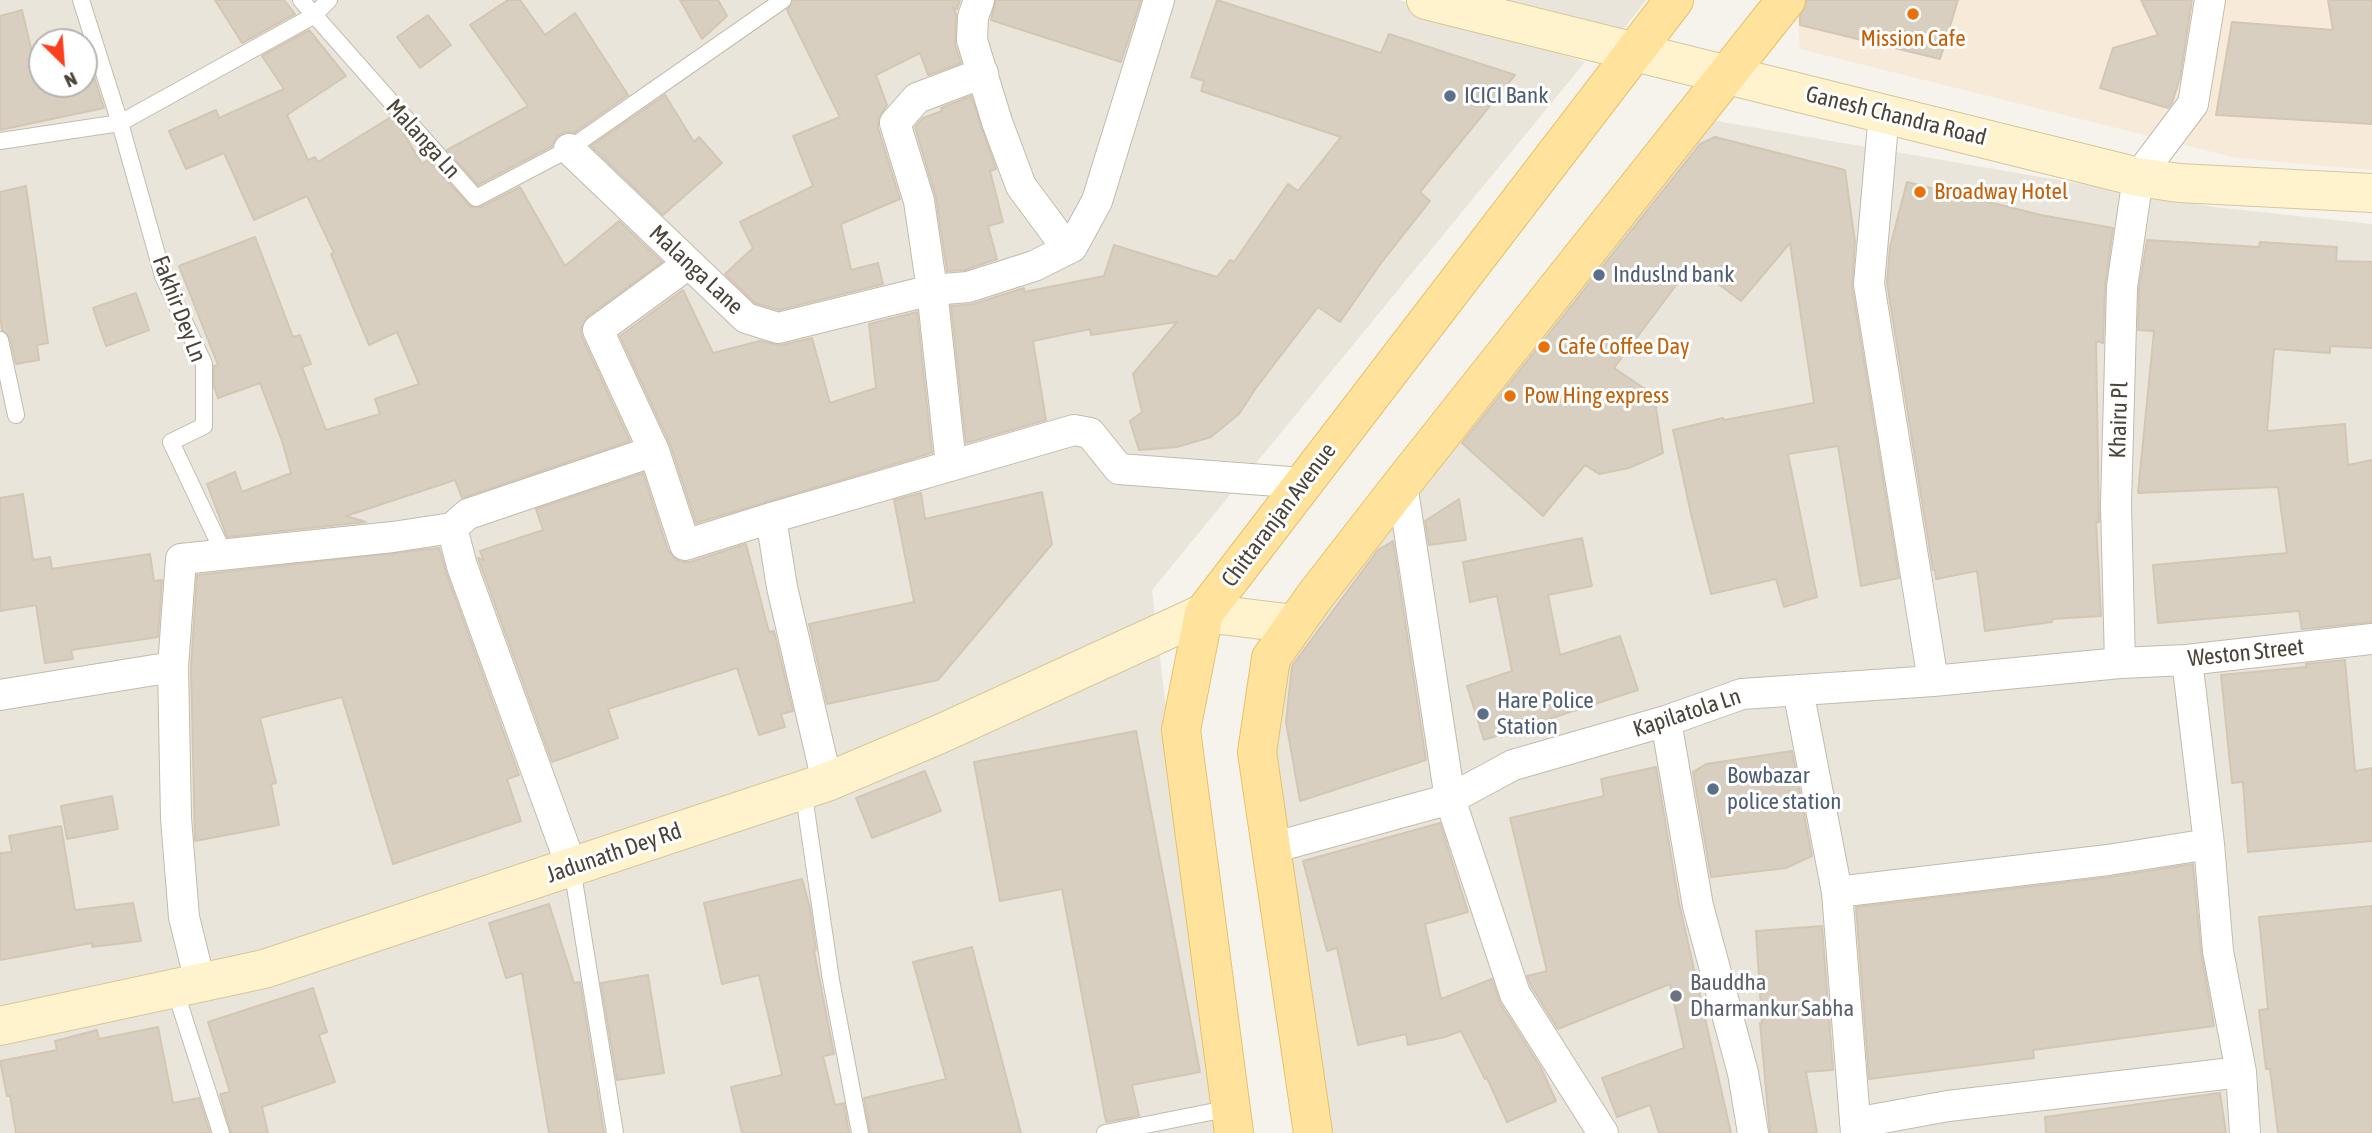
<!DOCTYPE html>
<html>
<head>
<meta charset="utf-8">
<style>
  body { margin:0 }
  #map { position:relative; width:2372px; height:1133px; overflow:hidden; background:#f6f3ec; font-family:"Asap Condensed",sans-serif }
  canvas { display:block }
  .north { position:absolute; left:28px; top:28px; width:70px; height:70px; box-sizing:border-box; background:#fff; border:2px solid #b7b4b0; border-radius:50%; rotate:155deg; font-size:19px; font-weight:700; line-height:28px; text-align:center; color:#4b4439 }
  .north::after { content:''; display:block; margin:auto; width:24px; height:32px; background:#fc3f1d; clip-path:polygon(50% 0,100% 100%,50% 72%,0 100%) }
</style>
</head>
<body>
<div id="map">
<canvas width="2372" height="1133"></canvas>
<div class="north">N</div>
</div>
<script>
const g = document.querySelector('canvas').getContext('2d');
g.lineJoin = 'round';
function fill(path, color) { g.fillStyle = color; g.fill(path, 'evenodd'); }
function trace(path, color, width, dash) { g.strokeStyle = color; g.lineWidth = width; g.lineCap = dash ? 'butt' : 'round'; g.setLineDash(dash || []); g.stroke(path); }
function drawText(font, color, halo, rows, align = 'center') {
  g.font = font + ' "Asap Condensed",sans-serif'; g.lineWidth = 6; g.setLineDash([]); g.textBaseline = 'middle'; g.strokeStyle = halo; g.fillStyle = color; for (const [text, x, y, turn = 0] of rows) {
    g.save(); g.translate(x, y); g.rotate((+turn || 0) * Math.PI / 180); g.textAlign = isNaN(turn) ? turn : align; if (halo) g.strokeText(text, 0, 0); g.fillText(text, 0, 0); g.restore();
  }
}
const residential = new Path2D(`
  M0 0H1399L1585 62 1152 590 1216 1133H0ZM42 42H84V84H42Z
  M1507 0H1646L1622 31Z
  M1688 113 1722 122 2214 207 2372 224V1133H1314L1264 662Z`);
const commercial = new Path2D(`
  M1797 0H2372V170L2237 158 1800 49Z`);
const building = new Path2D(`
  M215 0H284L295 14 242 43Z
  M508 0H520L545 35 575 13 628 95 574 133 565 132 557 136 552 146 478 185 447 150 528 106 470 25Z
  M680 0H718L727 16 702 39Z
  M793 0H960L957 9 953 7 956 14 955 45 961 63 928 75 920 53 876 75 887 105 878 119V128L900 199 841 224 851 270 878 263 883 284 779 310 755 303 725 274 753 248 740 222 813 186 793 136 840 117 787 10Z
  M996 0H1141L1121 62 991 20Z
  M1217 0 1381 53 1389 34 1515 75 1420 192 1430 201 1381 263 1340 322 1318 307 1256 388 1239 414 1211 437 1177 447 1139 450 1130 421 1142 412 1133 374 1177 322 1091 335 1090 329 1033 341 1046 420 966 443 951 306 973 304 1024 288V292L1104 276 1114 245 1217 277 1230 260 1234 262 1288 184 1298 191 1341 137 1201 91 1204 81 1191 77Z
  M1807 0H1958L1940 59 1800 25V17Z
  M2141 0H2192L2180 78 2172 103 2168 108 2100 88 2113 48 2158 35Z
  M2328 0H2372V124L2216 115 2232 22 2333 30Z
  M22 10 33 57 42 55V84H84V46L104 108 0 130V16Z
  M428 15 451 45 420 68 397 37Z
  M309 30 346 76 287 115 308 160 315 157 318 162 391 117 401 129 422 164 428 160 471 207H481L520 187 565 266 619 221 662 262 588 316 581 329 582 337 630 441 462 498 455 480 346 516 366 522 227 537 207 484 235 472 242 492 291 473 282 441 260 383 218 398 214 387V366L218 365 179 266 255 237 293 337 300 335 311 364 302 367 326 430 380 414 375 399 419 384 397 332 369 345 331 254 334 253 307 196 254 220 224 153 186 169 169 131 216 110 219 118 284 89 262 56Z
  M665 95 694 142 699 137 722 163 663 215 591 146Z
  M971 96 996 169 990 171 1003 222 988 226 997 259 965 270 947 271 936 198 915 127 923 118 942 111 941 108Z
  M1715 137 1845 170 1855 242 1852 287 1899 578 1861 586 1838 446 1788 454 1817 597 1784 607 1776 579 1711 594 1691 514 1673 430 1723 418 1724 420 1814 403 1790 243 1741 301 1692 264 1614 368 1654 395 1663 453 1629 468 1599 474 1585 465 1543 516 1462 443 1700 144Z
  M1907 182 2041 215 2113 228 2105 286 2103 341V343L2096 341 2099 522H2096L2101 616 2052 619V622L1985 631 1977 571 1936 579 1935 570H1933L1887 283 1890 247Z
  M26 186 48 343 37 345 39 360 16 364 10 338 2 330 0 315V192Z
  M2147 240 2259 247 2260 242 2337 247 2336 261 2372 262V348L2330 346V353L2274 349 2267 431 2345 424 2348 465 2372 460V622L2302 629 2299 611 2158 623 2153 565 2287 553 2278 487 2138 493 2154 331 2138 330 2139 289Z
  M683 290 713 353 760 341 781 345 812 338 830 403 876 388 869 324 917 312 932 453 696 523 670 444 620 336Z
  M136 293 149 330 106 346 93 308Z
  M643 473 668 550 674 558 682 562H690L746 544 769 632 774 631 793 711 781 714 785 727 759 735 737 668 608 709 618 738 552 762 478 558 484 560 480 551 543 530 536 509Z
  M1042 492 1052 544 938 680 827 704 809 624 914 602 894 500 921 493 925 519Z
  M23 494 33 560 50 557 52 569 150 554 154 581 162 580 158 637 71 650 73 659 45 663 36 605 0 611V498Z
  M1459 499 1466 540 1429 545 1425 521Z
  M1582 538 1592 586 1548 595 1560 655 1620 636 1638 690 1484 740 1467 686 1512 671 1497 596 1470 602 1463 562Z
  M1393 541 1426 760 1300 801 1286 722 1292 666 1378 550Z
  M439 548 446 572 519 775 507 779 521 821 393 864 342 697 260 718 276 783 271 784 279 825 195 841 191 667 197 575Z
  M2345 660 2355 771 2372 768V841L2248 852 2243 782 2232 783 2221 675 2307 667 2306 664Z
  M1136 731 1200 1072 1132 1085 1139 1116 1106 1122 1062 889 1000 901 974 762Z
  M1792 751 1812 856 1786 868 1711 877 1693 772 1706 764Z
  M1656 767 1679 903 1731 1133H1659L1650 1105 1617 1117 1602 1078 1684 1048 1670 984 1558 1029 1531 986 1527 976 1547 971 1510 818 1604 796 1601 779Z
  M925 771 941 811 872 838 856 798Z
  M112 796 118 829 67 839 61 806Z
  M1440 823 1468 912 1425 924 1441 999 1492 979 1500 1003 1541 1068 1556 1101 1507 1122 1487 1078 1485 1079 1461 1031 1445 1037 1408 1045 1406 1034 1358 1045 1337 948 1327 951 1303 861Z
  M61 826 75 910 133 903 141 941 92 947V943L0 960V853L12 852 9 836Z
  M2193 864 2201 952 2214 1026 2033 1050 2034 1058 1869 1079 1856 907 2110 877Z
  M802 879 810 908 816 950 814 951 834 1054 823 1056 835 1105 844 1103 849 1133H742L731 1087 782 1075 759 975 722 984 704 903Z
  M549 904 574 983 580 982 604 1133H549L522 973 506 978 489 923Z
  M2372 906V1133H2278L2270 1069H2266L2259 1010 2268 1009 2259 917Z
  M1822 926 1833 1070 1806 1072 1817 1133H1770L1760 1023H1762L1756 931Z
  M972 947 1021 1133H870L864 1098 946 1079 913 962Z
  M648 975 664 1073 617 1080 601 983Z
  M313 988 327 1032 319 1035 335 1082 262 1107 268 1133H231L220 1094 230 1092 208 1022Z
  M158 1027 173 1103 199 1098 210 1133H16L10 1096H7L0 1061 57 1050 55 1041 97 1030 99 1039Z
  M2220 1093 2226 1133H2046L2045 1117Z`);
const lane = new Path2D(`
  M81 0 120 123 163 276 204 364V426L171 442 224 554
  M301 0 476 198 569 149 783 0
  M0 141 120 123 313 16 329 0
  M0 340 16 415
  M803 789 831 980 860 1133
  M572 868 615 1133
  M174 987 221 1133
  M1105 1133 1231 1108`);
const street = new Path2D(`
  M979 0 973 17 972 40 997 122 1021 186 1058 236 1072 247
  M1884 113 1869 284 1933 681
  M569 149 746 318 778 328 932 290 968 287 1034 266 1072 247 1097 201 1159 0
  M688 264 598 330 654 451 685 545 771 518 1074 430 1090 433 1119 469 1303 483
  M951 465 932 290 919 201 895 123 917 98 983 73
  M1402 484 1450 799 1515 994 1603 1133
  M771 518 782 587 827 782
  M2187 660 2209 844 2218 951 2241 1072 2245 1133
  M2120 663 2116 505 2122 287 2138 177 2193 104 2210 0
  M1798 690 1837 892 1856 1133
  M0 695 173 667
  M1666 721 1698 906 1743 1073 1753 1133
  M1272 848 1450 799 1513 765 1666 721 1742 694 1933 681 2120 663 2187 660 2372 639
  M572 868 462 566 452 528 468 514 654 451
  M1837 892 2108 860 2209 844
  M200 982 184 917 176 818 173 667 181 559 393 537 452 528
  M1855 1123 1948 1106 2241 1072`);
const secondary = new Path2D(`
  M1426 0 2138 177 2179 183 2372 193
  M0 1026 264 969 827 782 940 734 1204 613 1295 624`);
const primary = new Path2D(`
  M1234 1133 1181 730 1204 613 1674 0
  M1313 1133 1257 752 1271 658 1315 596 1402 484 1786 0`);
const markers = [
  [1913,14,7,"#e8710a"],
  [1450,96,7,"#5c6f8a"],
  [1920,192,7,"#e8710a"],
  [1599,275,7,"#5c6f8a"],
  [1544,347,7,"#e8710a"],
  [1510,396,7,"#e8710a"],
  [1483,714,7,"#5c6f8a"],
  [1713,789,7,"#5c6f8a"],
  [1676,996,7,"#6b7280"]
];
const foodNames = [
  ["Mission Cafe",1913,39,"center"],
  ["Broadway Hotel",1934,192],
  ["Cafe Coffee Day",1558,347],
  ["Pow Hing express",1524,396]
];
const serviceNames = [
  ["ICICI Bank",1464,96],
  ["Induslnd bank",1613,275],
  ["Hare Police",1497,701],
  ["Station",1497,727],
  ["Bowbazar",1727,776],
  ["police station",1727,802]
];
const streetNames = [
  ["Ganesh Chandra Road",1896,116,14],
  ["Malanga Ln",423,139,48],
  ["Malanga Lane",696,270,43],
  ["Fakhir Dey Ln",179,309,69],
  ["Khairu Pl",2119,420,-88],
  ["Chittaranjan Avenue",1279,515,-53],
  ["Weston Street",2246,653,-6],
  ["Kapilatola Ln",1687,713,-18],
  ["Jadunath Dey Rd",614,853,-19]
];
const worshipNames = [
  ["Bauddha",1690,983],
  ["Dharmankur Sabha",1690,1009]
];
fill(residential, '#eae5da');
fill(commercial, '#f7ead8');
fill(building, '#d8cfc1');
trace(building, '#d3c7b4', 2);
trace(lane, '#c2bbae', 18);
trace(street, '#c2bbae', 32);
trace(secondary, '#d6c79b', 40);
trace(primary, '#e6c16a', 40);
trace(lane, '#fff', 16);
trace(street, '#fff', 30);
trace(secondary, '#fff3cd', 38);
trace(primary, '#ffe39c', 38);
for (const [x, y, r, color] of markers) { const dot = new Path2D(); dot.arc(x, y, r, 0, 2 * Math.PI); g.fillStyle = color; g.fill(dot); trace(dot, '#fff', 2.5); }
drawText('23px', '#c56008', '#fff', foodNames, 'left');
drawText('23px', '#4e5e75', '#fff', serviceNames, 'left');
drawText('23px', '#4b4439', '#fff', streetNames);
drawText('23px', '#5b616d', '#fff', worshipNames, 'left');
</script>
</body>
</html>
